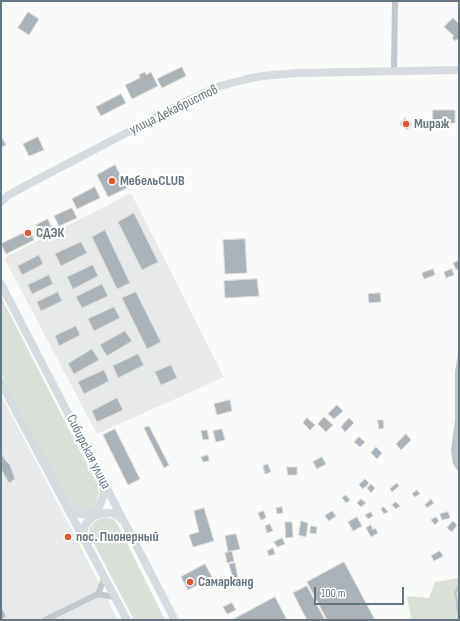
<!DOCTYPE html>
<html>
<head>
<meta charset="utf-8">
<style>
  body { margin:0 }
  #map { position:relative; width:460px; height:621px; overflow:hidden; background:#fafaf8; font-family:"Sofia Sans Condensed",sans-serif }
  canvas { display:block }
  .frame { position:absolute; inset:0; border:2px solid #657683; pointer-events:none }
  .scale { position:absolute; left:314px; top:587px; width:90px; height:18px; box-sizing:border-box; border:2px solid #657683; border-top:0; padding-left:5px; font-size:12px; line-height:14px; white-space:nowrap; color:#657683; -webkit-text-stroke:3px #fff; paint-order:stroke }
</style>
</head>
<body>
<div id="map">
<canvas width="460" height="621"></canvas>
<div class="frame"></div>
<div class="scale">100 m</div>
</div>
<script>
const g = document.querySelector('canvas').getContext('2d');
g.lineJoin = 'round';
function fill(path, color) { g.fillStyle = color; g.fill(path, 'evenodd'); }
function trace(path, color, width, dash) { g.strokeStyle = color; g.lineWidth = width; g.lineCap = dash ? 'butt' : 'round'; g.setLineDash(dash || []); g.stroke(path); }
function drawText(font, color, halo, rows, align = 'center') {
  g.font = font + ' "Sofia Sans Condensed",sans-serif'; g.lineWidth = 4; g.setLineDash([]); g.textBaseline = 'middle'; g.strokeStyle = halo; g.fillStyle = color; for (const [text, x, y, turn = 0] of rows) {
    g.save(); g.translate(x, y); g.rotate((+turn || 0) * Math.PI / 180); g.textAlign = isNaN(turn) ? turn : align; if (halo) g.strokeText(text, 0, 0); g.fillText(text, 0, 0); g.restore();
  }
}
const built = new Path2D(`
  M131 193 224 377 97 434 4 258Z
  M1 395 76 538 118 620H1Z`);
const green = new Path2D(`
  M1 297 98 486C100 508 90 516 70 506L1 374Z
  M106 517 113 519 117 523 165 620H134L89 534C88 525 97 519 106 517Z
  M459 578V620H411L407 596 429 598 435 582Z`);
const water = new Path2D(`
  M459 349V473L453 464 451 450 455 420V371Z`);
const stream = new Path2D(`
  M459 585 455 593C458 601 456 608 459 616`);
const building = new Path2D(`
  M28 12 39 19 29 35 18 28Z
  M453 18 459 24V41L456 39 455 41 452 38 454 36 444 27Z
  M182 67 186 76 162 88 157 79Z
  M145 72 146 75 151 72 158 86 132 99 125 85 140 78 139 75Z
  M121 94 126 103 101 116 96 107Z
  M433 110H455V123L433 124Z
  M405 118 412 124 407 130 400 124Z
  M38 137 44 150 29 156 23 144Z
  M2 138 6 145 2 147 1 139Z
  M115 165 127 188 108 197 97 175Z
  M95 187 100 198 77 209 72 199Z
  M72 208 77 218 59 226 54 216Z
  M134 213 158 262 142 270 118 222Z
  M48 219 53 231 41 237 36 225Z
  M30 230 34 240 6 254 1 244Z
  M105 230 130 283 117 289 92 237Z
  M245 239 247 273 225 274 223 240Z
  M81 242 87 253 61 266 55 254Z
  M39 255 43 264 22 275 18 266Z
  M459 261V269L456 270 453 263Z
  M93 265 98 276 73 289 67 277Z
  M433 269 435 275 424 279 422 273Z
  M452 269 454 275 446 278 444 272Z
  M49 275 53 284 32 294 28 285Z
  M257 279 259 296 225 298 224 281Z
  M102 284 108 296 82 308 76 297Z
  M58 292 62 301 41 311 37 302Z
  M136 292 161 342 147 349 122 298Z
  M380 293 381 302 369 303 368 294Z
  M114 307 120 318 94 331 88 319Z
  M76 326 80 335 59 346 55 336Z
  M125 331 132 341 107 356 100 345Z
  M92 349 99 360 74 374 68 364Z
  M138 354 144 365 118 378 113 366Z
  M171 365 177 378 161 385 155 372Z
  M104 370 109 381 84 394 78 382Z
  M117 398 123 410 97 422 92 411Z
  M230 400 232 411 217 415 214 404Z
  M337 405 343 411 334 419 328 414Z
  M324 417 333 425 326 432 318 424Z
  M307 418 315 425 310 430 303 423Z
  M349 418 354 423 345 432 341 427Z
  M378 420H383L384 428 379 429Z
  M149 426 169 465 164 468 144 428Z
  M115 429 140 479 128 485 103 435Z
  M222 429 225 440 216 442 213 431Z
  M207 430 209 439 203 440 201 431Z
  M406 434 411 440 401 450 396 444Z
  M359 437 365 442 360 447 354 442Z
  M376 447 382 453 377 459 371 453Z
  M1 453 5 460 10 465 15 479 9 483 1 469Z
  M208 455 209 461 203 462 201 457Z
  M322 457 326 464 317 469 313 462Z
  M268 464 271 472 265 474 263 466Z
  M287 467H297V475H288Z
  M365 479 369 483 363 489 359 485Z
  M397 483 399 486 392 492 390 489Z
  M371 484 375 488 371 493 367 488Z
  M417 490 420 494 415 497 412 494Z
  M346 495 350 500 346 503 342 498Z
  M361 499 366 503 361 507 357 503Z
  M431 499 434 503 427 508 425 505Z
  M396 502 400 506 396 509 392 505Z
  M282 507 283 513 277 514 276 508Z
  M384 507 388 512 384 514 381 509Z
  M204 508 214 541 193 547 189 535 199 532 194 511Z
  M264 511 266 518 261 520 258 513Z
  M332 511 336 516 329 521 325 516Z
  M371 512 373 516 368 519 365 515Z
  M448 512 450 518 442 520 440 514Z
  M357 517 362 526 353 531 348 522Z
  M436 517 439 521 435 525 431 520Z
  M301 521 308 523 306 537 299 535Z
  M453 521 457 525 452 532 447 528Z
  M285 522H292L293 537 286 538Z
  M270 524 273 531 267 533 265 526Z
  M371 525 373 530 375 528 378 533 371 537 366 528Z
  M311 526 317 527 316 534 310 533Z
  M236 534 240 549 228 552 225 536Z
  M282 538 285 544 277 547 274 542Z
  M273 548 275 554 269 556 267 551Z
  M232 551 234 561 227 563 225 553Z
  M440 551 443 556 434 561 431 556Z
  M344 562 375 620H327L307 582Z
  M235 563 238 578 233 579 229 564Z
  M205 564 212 577 188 590 181 577Z
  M307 586 325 620H307L293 593Z
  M275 597 287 620H232Z
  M232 603 236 610 227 614 223 607Z
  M1 606 6 617 1 619Z`);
const minor = new Path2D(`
  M394 71 395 1
  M98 594 114 597
  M45 620 98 594 104 579`);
const major = new Path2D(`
  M1 202 7 196 25 186 189 100 220 86 247 79 262 76 297 73 459 70
  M1 284 175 620
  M1 383 127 620
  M67 507C85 524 107 509 103 486
  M84 539C84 535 83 530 85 526 91 514 111 507 121 519`);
const markers = [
  [406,124,4,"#e4572e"],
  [112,181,4,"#e4572e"],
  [28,233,4,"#e4572e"],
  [68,537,4,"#e4572e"],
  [190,582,4,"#e4572e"]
];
const streetNames = [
  ["улица Декабристов",174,110,-26],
  ["Сибирская улица",88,452,63]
];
const poiNames = [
  ["Мираж",414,124],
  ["МебельCLUB",120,181],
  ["СДЭК",36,233],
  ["пос. Пионерный",76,537],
  ["Самарканд",198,582]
];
fill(built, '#e8e9e9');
fill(green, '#dadfd7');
fill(water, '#bbc7cb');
trace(stream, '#bbc7cb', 2);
fill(building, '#aab3b9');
trace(building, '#dcdcda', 1);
trace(minor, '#c3c8cc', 6);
trace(major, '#d6dbdf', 8);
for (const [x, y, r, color] of markers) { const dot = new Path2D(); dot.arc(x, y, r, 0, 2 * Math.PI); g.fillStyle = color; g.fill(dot); trace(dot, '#fff', 1.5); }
drawText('14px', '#657683', '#fff', streetNames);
drawText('bold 14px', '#657683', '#fff', poiNames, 'left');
</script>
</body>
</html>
